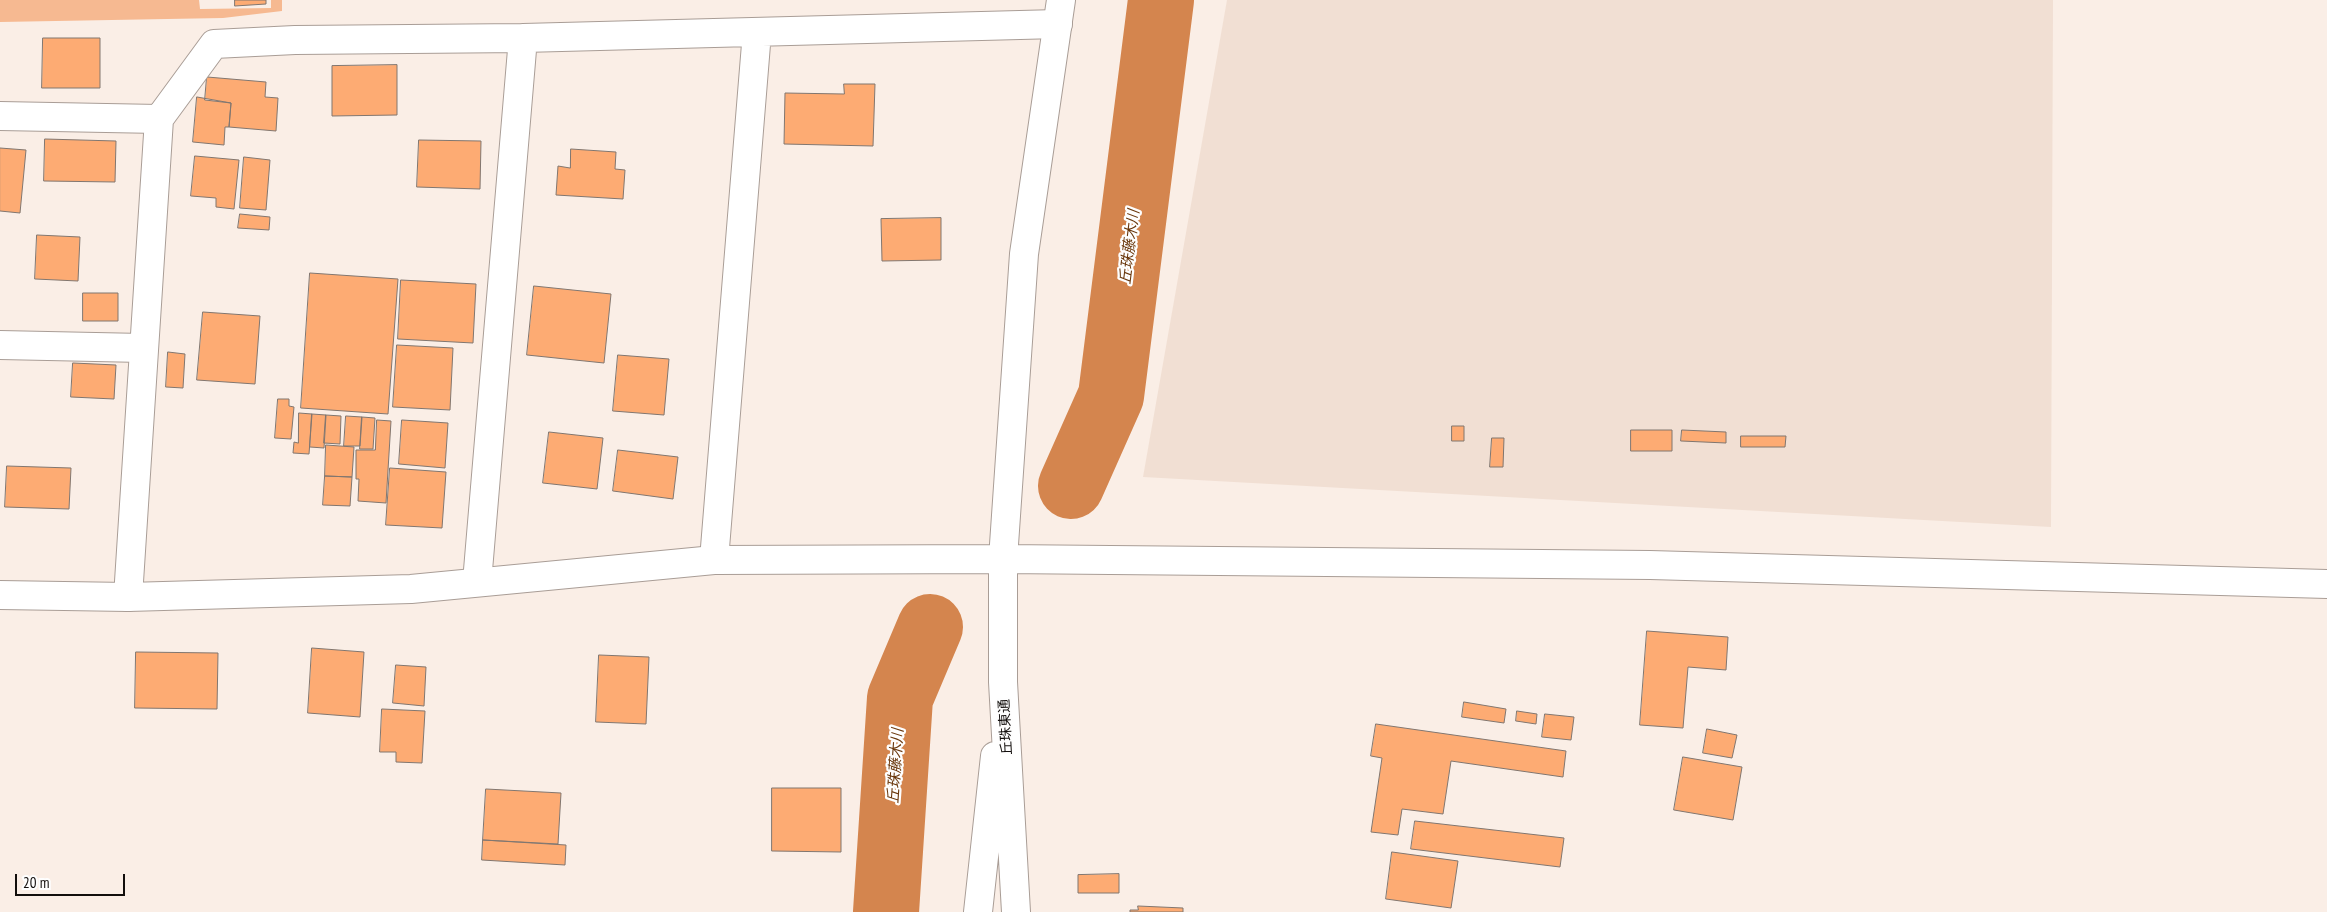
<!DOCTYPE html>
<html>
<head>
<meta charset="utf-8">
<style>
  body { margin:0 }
  #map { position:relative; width:2327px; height:912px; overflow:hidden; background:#faeee6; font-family:"PT Sans Narrow",sans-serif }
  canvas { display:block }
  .scale { position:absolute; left:15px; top:874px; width:110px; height:22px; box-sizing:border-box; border:2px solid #120e0c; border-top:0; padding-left:6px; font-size:15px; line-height:18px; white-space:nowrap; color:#120e0c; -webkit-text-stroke:4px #fefefe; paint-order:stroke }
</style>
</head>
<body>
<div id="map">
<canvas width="2327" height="912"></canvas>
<div class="scale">20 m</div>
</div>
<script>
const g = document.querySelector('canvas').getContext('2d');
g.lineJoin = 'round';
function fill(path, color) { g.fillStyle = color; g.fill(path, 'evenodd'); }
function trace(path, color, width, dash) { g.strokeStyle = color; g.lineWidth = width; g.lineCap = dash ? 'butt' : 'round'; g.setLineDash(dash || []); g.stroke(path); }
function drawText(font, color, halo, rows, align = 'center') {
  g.font = font + ' "PT Sans Narrow","Noto Sans JP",sans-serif'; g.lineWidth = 4.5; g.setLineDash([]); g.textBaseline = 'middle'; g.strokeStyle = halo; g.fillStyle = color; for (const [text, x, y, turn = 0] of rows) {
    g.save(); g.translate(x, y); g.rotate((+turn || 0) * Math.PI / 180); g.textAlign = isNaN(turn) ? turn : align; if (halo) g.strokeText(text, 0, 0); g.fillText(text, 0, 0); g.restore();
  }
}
const built = new Path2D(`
  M1227 0H2053L2051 527 1143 477Z`);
const green = new Path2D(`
  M0 0H199L200 9 271 8V0H282V11L223 18 0 22Z`);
const river = new Path2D(`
  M1071 486 1111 396 1161 0
  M886 912 900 698 930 627`);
const building = new Path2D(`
  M235 0H266V4L235 6Z
  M43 38H100V88H42Z
  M397 65V115L332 116V66Z
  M207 77 266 82 265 97 278 98 276 131 229 127 231 103 205 100Z
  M844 84H875L873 146 784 144 785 93 844 94Z
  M197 97 231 103 229 127H225L224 145 193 142Z
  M45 139 116 141 115 182 44 181Z
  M419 140 481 141 480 189 417 187Z
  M0 148 26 150 20 213 0 211Z
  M571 149 616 152 615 169 625 170 623 199 556 195 558 166 570 168Z
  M195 156 239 160 234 209 216 207V198L191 196Z
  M244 157 270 160 266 210 240 208Z
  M240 214 270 217 269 230 238 228Z
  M941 218V260L882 261 881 219Z
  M37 235 80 237 78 281 35 279Z
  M310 273 398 279 388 414 301 408Z
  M401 280 476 284 473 343 398 339Z
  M534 286 611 294 604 363 527 355Z
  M83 293H118V321H83Z
  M203 312 260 316 255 384 197 380Z
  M397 345 453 348 450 410 393 407Z
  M168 352 185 354 183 388 166 387Z
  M618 355 669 359 664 415 613 411Z
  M73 363 116 365 114 399 71 397Z
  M278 399H289V406L294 407 291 439 275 438Z
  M299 413 312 414 309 454 293 453 294 442 298 443Z
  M312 414 326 415 324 448 310 447Z
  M326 415 341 416 340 444 324 443Z
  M346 416 362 417 360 446H344Z
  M362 417 375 418 373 449H360Z
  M377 420 391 421 386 503 358 501 359 479H356V450H375Z
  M402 420 448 423 445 468 399 464Z
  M1452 426H1464V441H1452Z
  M1631 430H1672V451H1631Z
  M1682 430 1726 432V443L1681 441Z
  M549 432 603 438 597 489 543 483Z
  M1741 436H1786L1785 447H1741Z
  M1492 438H1504L1503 467H1490Z
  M326 445 354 447 352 477 325 476Z
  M618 450 678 457 673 499 613 491Z
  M7 466 71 468 69 509 5 507Z
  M390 468 446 472 442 528 386 525Z
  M325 476 352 477 350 506 323 505Z
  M1647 631 1728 637 1726 670 1688 667 1683 728 1640 725Z
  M312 648 364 652 360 717 308 713Z
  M136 652 218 653 217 709 135 708Z
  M599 655 649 657 646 724 596 722Z
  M396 665 426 667 424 706 393 703Z
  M1464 702 1506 709 1504 723 1462 717Z
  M382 709 425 711 422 763 396 762V752H380Z
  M1517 711 1537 714 1536 724 1516 721Z
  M1545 714 1574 717 1571 740 1542 737Z
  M1376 724 1566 751 1563 777 1451 761 1443 814 1402 809 1398 835 1371 832 1382 758 1371 756Z
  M1707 729 1737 735 1732 758 1703 753Z
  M1683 757 1742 767 1733 820 1674 810Z
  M772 788H841V852L772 851Z
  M486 789 561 793 558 844 483 840Z
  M1415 821 1564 838 1560 867 1411 849Z
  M483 840 566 845 565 865 482 860Z
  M1392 852 1458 861 1451 908 1386 899Z
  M1119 874V893H1078V875Z
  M1138 906 1183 908V912H1130V910H1138Z`);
const street = new Path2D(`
  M0 116 159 119 128 597
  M159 119 214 44 295 40 523 38
  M0 345 143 348
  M714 560 757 32
  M477 582 523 38 1058 24`);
const secondary = new Path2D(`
  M0 595 128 597 411 589 714 560 1003 559 1650 565 2327 584
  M978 912 995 756
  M1016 912 1003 682V559L1024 254 1061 0`);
const streetNames = [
  ["丘珠東通",1006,727,-93]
];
const waterNames = [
  ["丘珠藤木川",1130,247,-83],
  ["丘珠藤木川",896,766,-86]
];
fill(built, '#f1dfd3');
fill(green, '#f6b991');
trace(river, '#d4854e', 66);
fill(building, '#fdab73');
trace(building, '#81766f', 1);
trace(street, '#a99d96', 30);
trace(secondary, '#a99d96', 30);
trace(street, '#fff', 28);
trace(secondary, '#fff', 28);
drawText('14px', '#120e0c', '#fefefe', streetNames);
drawText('italic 15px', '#6a370c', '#fefefe', waterNames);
</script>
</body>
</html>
